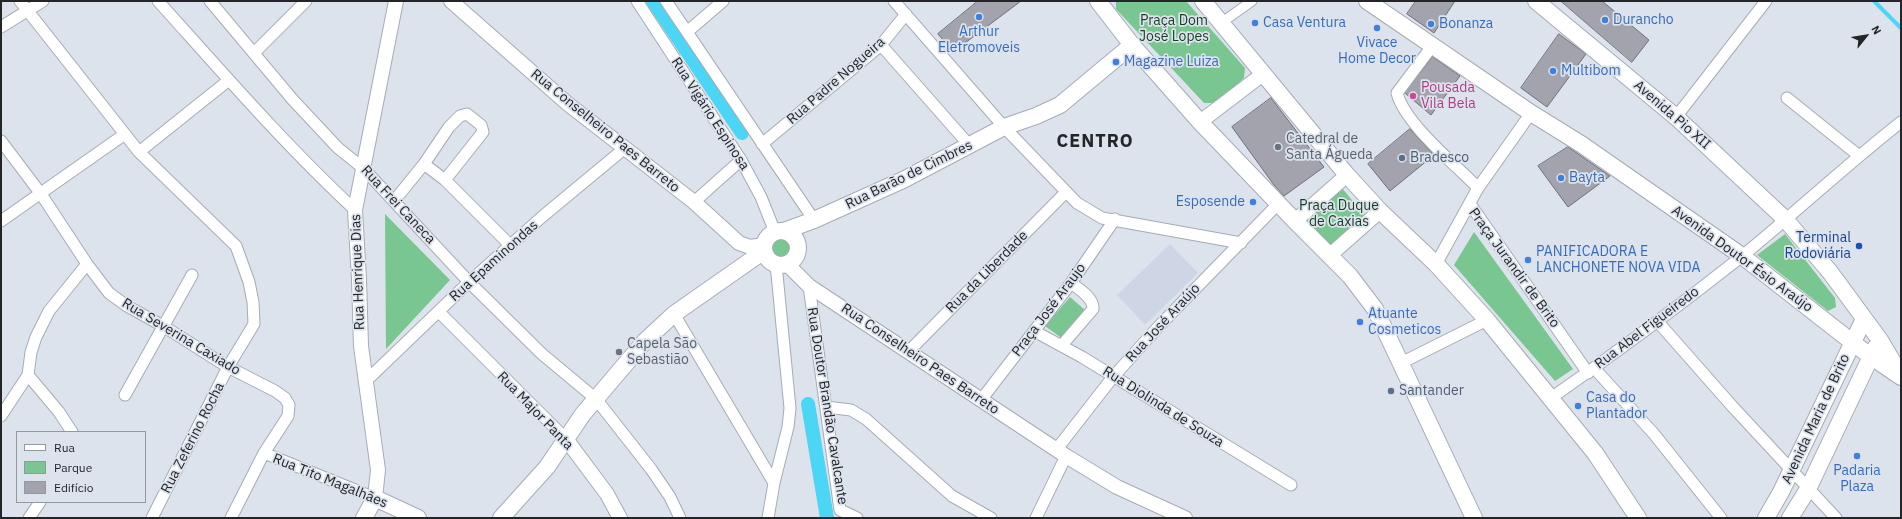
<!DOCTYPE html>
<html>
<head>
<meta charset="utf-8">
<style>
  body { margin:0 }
  #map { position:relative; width:1902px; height:519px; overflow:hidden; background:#dde3ec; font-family:"IBM Plex Sans",sans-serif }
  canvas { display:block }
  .frame { position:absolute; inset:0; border:2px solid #232529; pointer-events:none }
  .legend { position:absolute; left:16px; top:431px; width:130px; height:72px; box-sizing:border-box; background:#dde3ec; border:1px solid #93979e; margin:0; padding:5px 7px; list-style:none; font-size:12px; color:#232529 }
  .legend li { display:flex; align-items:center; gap:8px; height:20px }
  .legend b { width:20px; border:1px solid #93979e }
  .north { position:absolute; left:1846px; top:16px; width:40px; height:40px; -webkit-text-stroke:3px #dde3ec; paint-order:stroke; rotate:60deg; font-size:11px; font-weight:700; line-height:16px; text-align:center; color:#232529 }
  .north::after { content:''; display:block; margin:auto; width:14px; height:18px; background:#232529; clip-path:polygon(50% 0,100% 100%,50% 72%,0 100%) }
</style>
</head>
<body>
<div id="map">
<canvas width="1902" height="519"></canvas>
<div class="frame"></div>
<ul class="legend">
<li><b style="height:5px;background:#fff"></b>Rua</li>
<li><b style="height:11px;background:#7ac691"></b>Parque</li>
<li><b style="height:11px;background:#a3a3ad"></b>Edifício</li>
</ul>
<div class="north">N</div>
</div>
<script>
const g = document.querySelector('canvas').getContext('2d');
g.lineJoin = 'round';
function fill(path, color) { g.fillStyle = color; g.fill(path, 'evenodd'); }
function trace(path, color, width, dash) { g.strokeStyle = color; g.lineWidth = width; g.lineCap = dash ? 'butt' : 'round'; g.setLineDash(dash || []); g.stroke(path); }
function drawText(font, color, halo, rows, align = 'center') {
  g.font = font + ' "IBM Plex Sans",sans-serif'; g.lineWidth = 3.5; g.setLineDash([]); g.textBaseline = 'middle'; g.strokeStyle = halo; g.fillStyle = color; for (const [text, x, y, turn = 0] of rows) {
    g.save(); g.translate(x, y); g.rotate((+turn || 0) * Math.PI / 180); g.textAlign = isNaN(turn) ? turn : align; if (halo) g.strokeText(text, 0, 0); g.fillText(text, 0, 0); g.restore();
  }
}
const built = new Path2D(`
  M1170 244 1198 273 1145 325 1117 295Z`);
const green = new Path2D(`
  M1116 1H1186L1245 68 1244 78 1216 103H1204L1116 9Z
  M1342 188 1364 215 1331 245 1305 221Z
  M385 214 450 280 386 349Z
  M1474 232 1573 369 1555 381 1454 265Z
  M1785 234 1835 298 1836 307 1828 311 1757 255Z
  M782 235 789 241 791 249C786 257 783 259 774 259L768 251 771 239Z
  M1070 297 1085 310 1063 339 1045 326Z`);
const stream = new Path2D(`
  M1874 1 1901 28`);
const canal = new Path2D(`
  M653 1 742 133
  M808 404 827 518`);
const building = new Path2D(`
  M978 1H1021L953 52 938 34Z
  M1416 1H1455L1434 33 1407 14Z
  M1561 1H1602L1649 40 1632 62Z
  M1559 34 1586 54 1547 107 1521 88Z
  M1433 57 1460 76 1431 115 1405 93Z
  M1271 98 1324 167 1284 196 1274 185 1232 127Z
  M1410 129 1434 155 1390 191 1368 164Z
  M1568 147 1610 176 1568 207 1538 166Z`);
const pedestrian = new Path2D(`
  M1221 23 1252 1`);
const minor = new Path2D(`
  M20 1 139 152 236 246 249 282 253 302 254 324 228 367 152 518
  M158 1C222 72 285 145 355 210
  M210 1 293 100 338 148 363 168 469 282 542 354 596 399 651 469 670 497 680 518
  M637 1 741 160 761 197 775 232
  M666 1 814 220
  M894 1 1004 127 1077 203 1102 218 1241 243
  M1 27 43 1
  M687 32 723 1
  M881 45 970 146
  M1433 45 1397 93C1405 124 1455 164 1478 188
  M254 53 306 1
  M1787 98 1858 155
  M1676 117 1766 1
  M1 141 41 194 87 264 109 293 127 306 163 326 228 367 275 391 285 398 289 405 288 416 264 453 231 518
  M762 144 881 45 906 14
  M139 152 229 80
  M424 164 445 180 510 245
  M394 201 424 164 449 127 460 116 467 114 481 125 483 132 445 180
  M694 202 741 160
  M1470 204 1588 373
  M1 221 125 134
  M1436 264 1478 188 1531 113
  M809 286 840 510 857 518
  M439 312 566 439
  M674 314 774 483
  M1658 322 1732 406 1836 518
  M1034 331 1082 357 1291 485
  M1062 345 1093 309C1094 298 1079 289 1071 283
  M908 352 1066 192
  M1401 363 1487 320
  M1594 368 1654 434 1721 518
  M28 375 59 412 72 432
  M367 380 469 282 543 216 625 148
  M125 395 192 275
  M1551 398C1616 353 1679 306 1741 257 1795 213 1846 165 1901 122
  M981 400 1071 283 1115 219
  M826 407 851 410 866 419 952 496 991 518
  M1 416 28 375 31 352 36 337 49 311 87 264
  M1056 450 1113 377 1159 326 1278 204
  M264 453 375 498
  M29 518 40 502
  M768 518 774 483 788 427 790 408 776 264
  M1036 518 1066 456`);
const tertiary = new Path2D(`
  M451 1 568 104 694 202 739 243 750 247 764 245
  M1200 122 1263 74
  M1295 221 1347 175
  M1329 256 1380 211
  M787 264 809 286 1066 456 1117 487 1185 518
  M566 439 607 494 620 518
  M375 498 378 470 361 346 359 279 355 210 396 1`);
const secondary = new Path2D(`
  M1098 1 1132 45 1200 122 1295 221 1350 276 1375 309 1474 518
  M1203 1 1347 175 1380 211 1436 264 1487 320 1595 453 1638 518
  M1367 1 1531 113 1581 144 1742 256 1870 356 1901 377
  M1536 1 1676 117 1785 219 1830 272 1880 340 1900 374
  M784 231 814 220 903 180 1004 127 1036 116 1060 105 1132 45
  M764 248a17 17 0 1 1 34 0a17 17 0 1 1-34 0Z
  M364 518 375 498 418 518
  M501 518 547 467 583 414 645 341 674 314 764 251
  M1766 518 1781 492 1864 319
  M1790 518 1808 489 1875 348`);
const markers = [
  [979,17,4,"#3f7fe0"],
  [1605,20,4,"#3f7fe0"],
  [1255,23,4,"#3f7fe0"],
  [1431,24,4,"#3f7fe0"],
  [1377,28,4,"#3f7fe0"],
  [1116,62,4,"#3f7fe0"],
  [1553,71,4,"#3f7fe0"],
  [1413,96,4,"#d1479c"],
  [1278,147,4,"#6b7280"],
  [1402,158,4,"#5c6f8a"],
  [1561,178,4,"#3f7fe0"],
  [1253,202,4,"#3f7fe0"],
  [1859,246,4,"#1a4fb4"],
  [1528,260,4,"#3f7fe0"],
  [1360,322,4,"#3f7fe0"],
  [619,352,4,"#6b7280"],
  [1391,391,4,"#5c6f8a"],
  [1578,406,4,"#3f7fe0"],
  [1857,456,4,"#3f7fe0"]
];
const shopNames = [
  ["Durancho",1613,20],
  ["Casa Ventura",1263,23],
  ["Bonanza",1439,24],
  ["Arthur",979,32,"center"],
  ["Eletromoveis",979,48,"center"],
  ["Vivace",1377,43,"center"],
  ["Home Decor",1377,59,"center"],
  ["Magazine Luiza",1124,62],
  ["Multibom",1561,71],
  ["Bayta",1569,178],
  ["Esposende",1245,202,"right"],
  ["PANIFICADORA E",1536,252],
  ["LANCHONETE NOVA VIDA",1536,268],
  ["Atuante",1368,314],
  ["Cosmeticos",1368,330],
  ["Casa do",1586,398],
  ["Plantador",1586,414],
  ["Padaria",1857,471,"center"],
  ["Plaza",1857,487,"center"]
];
const parkNames = [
  ["Praça Dom",1174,21],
  ["José Lopes",1174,37],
  ["Praça Duque",1339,206],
  ["de Caxias",1339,222]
];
const streetNames = [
  ["Rua Padre Nogueira",836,81,-41],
  ["Rua Vigário Espinosa",710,114,57],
  ["Avenida Pio XII",1672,115,41],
  ["Rua Conselheiro Paes Barreto",605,131,39],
  ["Rua Barão de Cimbres",909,175,-26],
  ["Rua Frei Caneca",398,205,47],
  ["Avenida Doutor Ésio Araújo",1742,259,36],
  ["Rua Epaminondas",494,261,-42],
  ["Praça Jurandir de Brito",1514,268,54],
  ["Rua Henrique Dias",358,272,-92],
  ["Rua da Liberdade",987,272,-45],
  ["Praça José Araujo",1049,310,-53],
  ["Rua José Araújo",1163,323,-47],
  ["Rua Abel Figueiredo",1647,328,-37],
  ["Rua Severina Caxiado",181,337,31],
  ["Rua Conselheiro Paes Barreto",920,359,34],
  ["Rua Doutor Brandão Cavalcante",827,406,81],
  ["Rua Diolinda de Souza",1163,407,32],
  ["Rua Major Panta",535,411,46],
  ["Avenida Maria de Brito",1816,419,-65],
  ["Rua Zeferino Rocha",193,438,-63],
  ["Rua Tito Magalhães",330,481,22]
];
const hotelNames = [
  ["Pousada",1421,88],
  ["Vila Bela",1421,104]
];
const worshipNames = [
  ["Catedral de",1286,139],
  ["Santa Águeda",1286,155],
  ["Capela São",627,344],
  ["Sebastião",627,360]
];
const serviceNames = [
  ["Bradesco",1410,158],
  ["Santander",1399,391]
];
const transitNames = [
  ["Terminal",1851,238],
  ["Rodoviária",1851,254]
];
const districtNames = [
  ["CENTRO",1095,142]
];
fill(built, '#ced6e6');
fill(green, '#7ac691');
trace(stream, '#4cd6f5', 4);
trace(canal, '#4cd6f5', 14);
fill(building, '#a3a3ad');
trace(building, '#6f6f78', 1);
trace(pedestrian, '#a6abb5', 11);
trace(minor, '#a6abb5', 13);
trace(tertiary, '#a6abb5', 16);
trace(secondary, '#a6abb5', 18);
trace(pedestrian, '#fff', 9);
trace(minor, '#fff', 11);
trace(tertiary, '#fff', 14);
trace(secondary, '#fff', 16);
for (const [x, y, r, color] of markers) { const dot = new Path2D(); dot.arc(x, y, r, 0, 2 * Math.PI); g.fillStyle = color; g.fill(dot); trace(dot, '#dde3ec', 1.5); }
drawText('14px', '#366cbe', '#dde3ec', shopNames, 'left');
drawText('14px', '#173d24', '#dde3ec', parkNames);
drawText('14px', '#232529', '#dde3ec', streetNames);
drawText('14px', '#b23c85', '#dde3ec', hotelNames, 'left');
drawText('14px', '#5b616d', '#dde3ec', worshipNames, 'left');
drawText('14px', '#4e5e75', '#dde3ec', serviceNames, 'left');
drawText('14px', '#164399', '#dde3ec', transitNames, 'right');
g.letterSpacing = '1px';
drawText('bold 18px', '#232529', '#dde3ec', districtNames);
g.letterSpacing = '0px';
</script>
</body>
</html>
